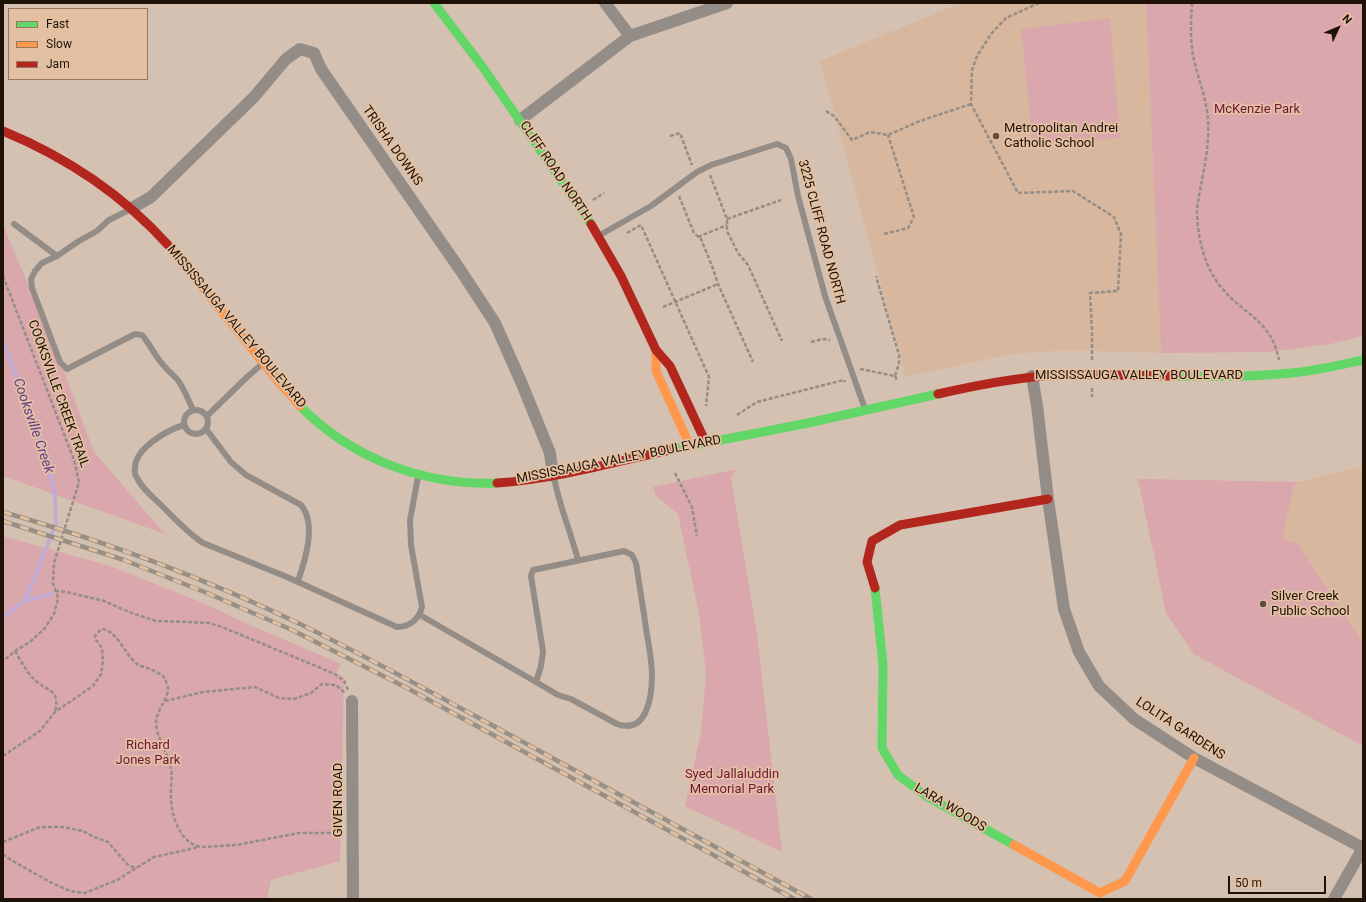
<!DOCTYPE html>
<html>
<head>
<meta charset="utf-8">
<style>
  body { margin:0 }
  #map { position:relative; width:1366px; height:902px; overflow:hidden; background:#d4c1b1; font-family:Roboto,sans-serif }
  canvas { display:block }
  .frame { position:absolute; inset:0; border:4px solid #1e1207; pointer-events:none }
  .legend { position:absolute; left:8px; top:8px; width:140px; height:72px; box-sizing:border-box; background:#e3c0a2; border:1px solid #947a64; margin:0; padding:5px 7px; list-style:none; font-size:12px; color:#1e1207 }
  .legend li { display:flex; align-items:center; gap:8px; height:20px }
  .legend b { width:20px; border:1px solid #947a64 }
  .north { position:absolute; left:1318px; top:8px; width:40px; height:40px; -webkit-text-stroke:3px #e3c0a2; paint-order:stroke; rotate:46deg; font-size:11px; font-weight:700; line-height:16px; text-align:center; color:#1e1207 }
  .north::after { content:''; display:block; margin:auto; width:14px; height:18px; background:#1e1207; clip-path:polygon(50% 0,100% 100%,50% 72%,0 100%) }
  .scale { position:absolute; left:1228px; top:876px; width:98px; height:18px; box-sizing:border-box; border:2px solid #1e1207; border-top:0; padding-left:5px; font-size:12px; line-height:14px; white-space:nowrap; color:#1e1207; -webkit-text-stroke:3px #e3c0a2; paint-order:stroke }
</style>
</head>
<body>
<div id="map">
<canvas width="1366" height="902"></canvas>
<div class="frame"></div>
<ul class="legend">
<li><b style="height:5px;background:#63d668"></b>Fast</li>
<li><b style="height:5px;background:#ff974d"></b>Slow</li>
<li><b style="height:5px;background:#b3261e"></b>Jam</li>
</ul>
<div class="north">N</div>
<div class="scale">50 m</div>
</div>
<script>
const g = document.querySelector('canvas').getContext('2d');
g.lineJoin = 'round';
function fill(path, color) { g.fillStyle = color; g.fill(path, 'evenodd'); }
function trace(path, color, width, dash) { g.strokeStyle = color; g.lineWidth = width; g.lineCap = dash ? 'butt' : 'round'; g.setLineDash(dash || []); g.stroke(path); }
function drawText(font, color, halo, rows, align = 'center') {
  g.font = font + ' Roboto,sans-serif'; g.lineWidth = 3.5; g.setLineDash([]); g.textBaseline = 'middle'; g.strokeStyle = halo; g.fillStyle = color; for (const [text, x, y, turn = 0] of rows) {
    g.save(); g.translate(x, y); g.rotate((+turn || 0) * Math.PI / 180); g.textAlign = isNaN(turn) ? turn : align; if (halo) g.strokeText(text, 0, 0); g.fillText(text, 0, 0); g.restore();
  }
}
const built = new Path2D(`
  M961 3H1146L1161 353 1094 351H1055L1011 354 906 377 820 61Z
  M1363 466V746L1194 654 1166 613 1138 479 1298 482Z`);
const green = new Path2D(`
  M1146 3H1363V336L1331 344 1268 352 1161 353Z
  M1110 18 1120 138 1033 147 1021 29Z
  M3 225 59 358 94 452 165 534 3 476Z
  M737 469 731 478 757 634 782 852 685 806 701 732 706 673 699 614 678 514 656 496 653 487Z
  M1138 479 1298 482 1294 486 1282 538 1298 544 1363 643V746L1194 654 1166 613Z
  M3 536 113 567 203 603 243 622 341 664 336 673 344 677 340 861 271 880 267 899H3Z`);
const stream = new Path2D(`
  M3 341 48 459 55 497 56 523 30 589 24 601 3 617
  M24 601 52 594`);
const path = new Path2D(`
  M1039 3 1006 18 991 34 977 56 972 70 971 104 1018 193 1073 191 1114 217 1121 234 1118 291 1090 293 1092 332V361
  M1192 3C1191 20 1190 38 1193 55 1197 77 1207 98 1208 121 1210 150 1201 180 1197 209 1197 235 1204 267 1221 287 1243 315 1271 319 1279 360
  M826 111 834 116 852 140 870 132 888 135 920 121 971 104
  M670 136 680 133 692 165
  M710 175 727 219V231L738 253 748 265 782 341
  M679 196 694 233 701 239 712 266 718 284 753 362
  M593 200 604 193
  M727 219 781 200
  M627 233 641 225 709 377 706 406
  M884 234 908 228 914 217 888 135
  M698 237 727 225
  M3 276 74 460 79 482 54 563 53 583 58 598 54 614 45 628 30 642 15 651 3 661
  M663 307 718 284
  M811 342 823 339 830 340
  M860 369 895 376 899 363V355L876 276
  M895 376 897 380
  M1092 388V397
  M737 415 757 402 844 380 845 382
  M675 473 692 507 697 536
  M55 591 67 592 104 601 129 612 156 621 191 622 209 623 222 627 335 674 344 681 348 690
  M15 651C20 659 28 675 36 681 49 692 60 690 55 712
  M165 701 203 692 255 687 279 698 294 699 311 693 322 684 336 685 345 693
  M3 756 40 731 55 712 93 686 101 674 103 661 102 648 96 640 95 636 101 629C116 629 125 654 136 663 140 667 146 667 150 669 155 671 160 674 164 677 165 680 168 685 168 688 168 701 156 710 156 723 157 739 168 753 171 769 173 778 170 788 171 797 171 815 180 845 202 847L236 845 299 833H341
  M3 842 40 827H62L83 831 94 837 108 842 127 864 132 867H137
  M3 854 11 860 50 882 70 891 85 893 117 880 154 857 195 848 197 846`);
const lane = new Path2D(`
  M131 209 109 220 97 231 79 241 57 256 42 263 35 271 31 279 32 288 60 362 67 369 135 334 142 335C149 343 153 352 160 361 165 368 171 373 177 379 184 388 188 399 193 410
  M14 224 57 256
  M600 235 651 206 697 172 711 165 777 144 786 148 791 159 798 196 825 296 865 409
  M184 422a12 12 0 1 1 24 0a12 12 0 1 1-24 0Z
  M207 416 246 378 262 364
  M184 425C167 430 136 448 135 467 135 470 134 474 136 476 141 488 153 497 162 506 175 519 188 533 203 543L287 577 397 627C410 627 419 619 422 607L411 545 410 520 418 477
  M206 429 231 462 246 475 301 505C317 524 305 561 298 581
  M554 477C559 506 571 532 578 560
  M420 615 536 682 558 695 571 699 617 724C647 735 652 696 652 675 652 658 647 638 645 621 642 601 639 582 636 563L632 555 624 551 533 570 531 576 543 651 541 666 536 682`);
const street = new Path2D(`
  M605 3 630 36
  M520 120 630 36 727 3
  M132 208 151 197 254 97 286 59 300 49 314 53 321 69 461 271 495 323 522 384 550 453 553 476
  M1032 376 1037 406 1048 499 1064 609 1079 652 1099 686 1134 719 1194 758 1363 848
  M352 701 353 899
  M1334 899 1363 848`);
const fast = new Path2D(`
  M434 3 482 66 591 224
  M1172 376C1212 377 1252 377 1291 373 1315 371 1339 365 1363 360
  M300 406C351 458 424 486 497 483
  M670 450 808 423 938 394
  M875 588 883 665 882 748 898 775 926 796 1014 845`);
const slow = new Path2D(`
  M168 245 278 381 300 406
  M656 350V371L690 446
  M1014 845 1100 893 1125 881 1194 758`);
const jam = new Path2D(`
  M3 131C66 157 122 194 168 245
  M591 224 621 276 656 350 670 366 706 443
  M938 394C973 386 1008 379 1044 376 1086 373 1130 376 1172 376
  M497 483C556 479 612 462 670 450
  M875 588 867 562 872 541 900 525 1048 499`);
const rail = new Path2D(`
  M3 512C104 541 204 578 298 623 378 662 456 706 534 748 626 799 719 848 811 899
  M3 521 124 560 207 593 292 630 407 688 794 899`);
const markers = [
  [996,136,4,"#5e4f42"],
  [1263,604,4,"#5e4f42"]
];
const parkNames = [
  ["McKenzie Park",1257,110],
  ["Richard",148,746],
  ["Jones Park",148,761],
  ["Syed Jallaluddin",732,775],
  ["Memorial Park",732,790]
];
const poiNames = [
  ["Metropolitan Andrei",1004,129],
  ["Catholic School",1004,144],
  ["Silver Creek",1271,597],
  ["Public School",1271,612]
];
const streetNames = [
  ["TRISHA DOWNS",392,146,55],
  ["CLIFF ROAD NORTH",555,171,56],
  ["3225 CLIFF ROAD NORTH",821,232,75],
  ["MISSISSAUGA VALLEY BOULEVARD",236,327,50],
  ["MISSISSAUGA VALLEY BOULEVARD",1139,376],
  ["COOKSVILLE CREEK TRAIL",58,394,70],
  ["MISSISSAUGA VALLEY BOULEVARD",619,460,-11],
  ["LOLITA GARDENS",1180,729,33],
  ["GIVEN ROAD",339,800,-90],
  ["LARA WOODS",950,808,31]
];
const waterNames = [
  ["Cooksville Creek",33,426,71]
];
fill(built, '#d7b89e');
fill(green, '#daa8ac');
trace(stream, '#c2abd5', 4);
trace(path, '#968d86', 2.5, [4, 2]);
trace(lane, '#948d87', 6);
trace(street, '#948d87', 12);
trace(fast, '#63d668', 9);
trace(slow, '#ff974d', 9);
trace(jam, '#b3261e', 9);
trace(rail, '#9a8f84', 4.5);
trace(rail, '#e3c0a2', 3, [9]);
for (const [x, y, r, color] of markers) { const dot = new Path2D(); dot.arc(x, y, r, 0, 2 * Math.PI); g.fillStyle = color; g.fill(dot); trace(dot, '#e3c0a2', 1.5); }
drawText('13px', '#70143a', '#e3c0a2', parkNames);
drawText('13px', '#1e1207', '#e3c0a2', poiNames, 'left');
drawText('13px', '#1e1207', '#e3c0a2', streetNames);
drawText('italic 14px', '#603d8c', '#e3c0a2', waterNames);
</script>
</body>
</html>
